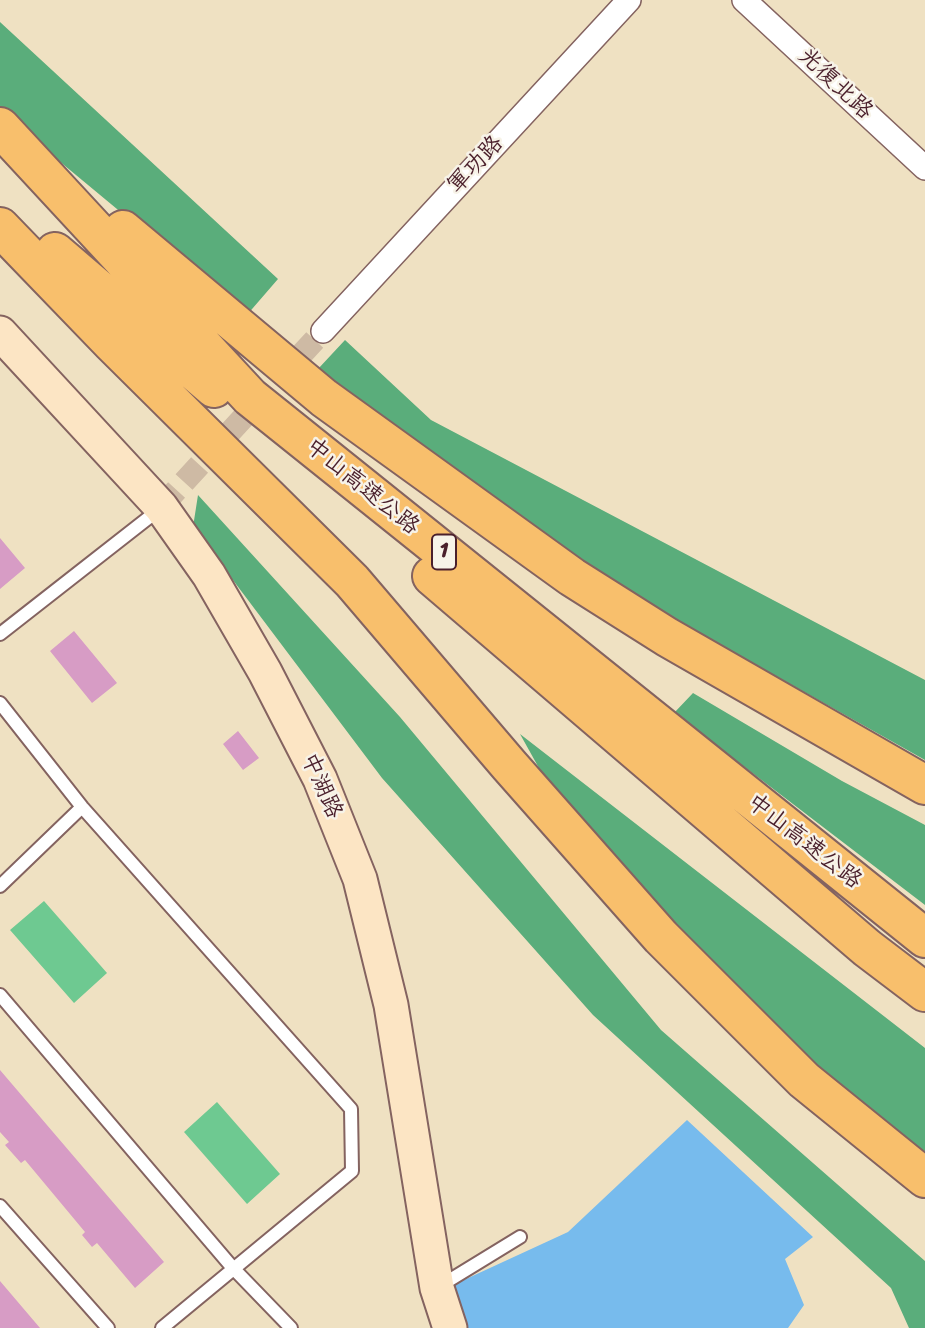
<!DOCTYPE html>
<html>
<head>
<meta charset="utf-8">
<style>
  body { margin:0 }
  canvas { display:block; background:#efe1c2 }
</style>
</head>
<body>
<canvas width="925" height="1328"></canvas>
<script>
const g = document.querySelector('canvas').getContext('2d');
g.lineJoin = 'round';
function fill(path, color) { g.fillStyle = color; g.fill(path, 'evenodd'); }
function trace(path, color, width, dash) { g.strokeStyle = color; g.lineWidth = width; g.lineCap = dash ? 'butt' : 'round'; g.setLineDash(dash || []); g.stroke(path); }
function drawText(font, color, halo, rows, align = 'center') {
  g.font = font + ' Sriracha,"LXGW WenKai TC",sans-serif'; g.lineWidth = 5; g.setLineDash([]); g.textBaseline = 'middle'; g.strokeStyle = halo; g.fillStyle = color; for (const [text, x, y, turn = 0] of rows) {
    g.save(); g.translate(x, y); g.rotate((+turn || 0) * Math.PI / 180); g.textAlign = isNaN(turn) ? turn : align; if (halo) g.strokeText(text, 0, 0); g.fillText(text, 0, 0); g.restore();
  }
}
const green = new Path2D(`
  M44 901 107 973 74 1003 10 930Z
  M217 1102 280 1174 247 1204 184 1132Z`);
const forest = new Path2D(`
  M0 22 278 279 246 316 0 112Z
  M345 340 431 420 925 680V760L623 590 384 426 318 369Z
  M198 495 400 717 661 1030 925 1261V1328H909L891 1288 593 1015 382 778 193 527Z
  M693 693 842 781 925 825V905L674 713Z
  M520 734 925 1048V1154L852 1096 778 1030 559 804Z`);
const water = new Path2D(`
  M687 1120 813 1237 785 1259 804 1305 788 1328H458L453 1285 568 1232Z`);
const building = new Path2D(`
  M0 538 25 568 0 589Z
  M74 631 117 683 92 703 50 651Z
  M238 731 259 758 243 770 223 744Z
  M0 1070 164 1262 135 1288 97 1243 92 1247 82 1235 85 1232 25 1160 21 1163 5 1145 9 1142 0 1132Z
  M0 1281 40 1328H0Z`);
const streetTunnel = new Path2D(`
  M161 507 323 331`);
const lane = new Path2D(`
  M0 634 161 508
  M0 703 82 807 351 1109 352 1171 162 1328
  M0 886 82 807
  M0 995 232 1267 291 1328
  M0 1206 108 1328
  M440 1286 520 1237`);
const street = new Path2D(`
  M744 0 925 168
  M323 331 629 0`);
const secondary = new Path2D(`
  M0 333 161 507 209 575 265 672 320 779 360 879 391 1005 437 1288 450 1328`);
const highway = new Path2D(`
  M0 127 250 397 925 938
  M0 227 112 343 352 581 509 765 661 937 804 1080 925 1178
  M123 230 324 398 572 577 667 637 925 785
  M55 252 214 388
  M432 576 867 948 925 992`);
const shields = [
  [444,552,24]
];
const shieldNames = [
  ["1",444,552]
];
const streetNames = [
  ["光復北路",835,84,43],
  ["軍功路",476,165,-47],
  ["中山高速公路",362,487,39],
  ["中湖路",321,786,66],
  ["中山高速公路",804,842,38]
];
fill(green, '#6ec991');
fill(forest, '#5aad7b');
fill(water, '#77bbed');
fill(building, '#d79cc5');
trace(streetTunnel, '#cebaa4', 23, [23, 11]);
trace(lane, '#846360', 16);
trace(street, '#846360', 26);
trace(secondary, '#846360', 37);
trace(highway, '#846360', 42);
trace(lane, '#fff', 12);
trace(street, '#fff', 23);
trace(secondary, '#fce5c4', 33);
trace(highway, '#f8bf6c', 38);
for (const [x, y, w] of shields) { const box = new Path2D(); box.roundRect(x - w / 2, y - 17.5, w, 35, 5); g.fillStyle = '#f7f3e8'; g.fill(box); trace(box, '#4a1f2b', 2); }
drawText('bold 21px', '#4a1f2b', null, shieldNames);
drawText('23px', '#4a1f2b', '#f7f3e8', streetNames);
</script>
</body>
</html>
